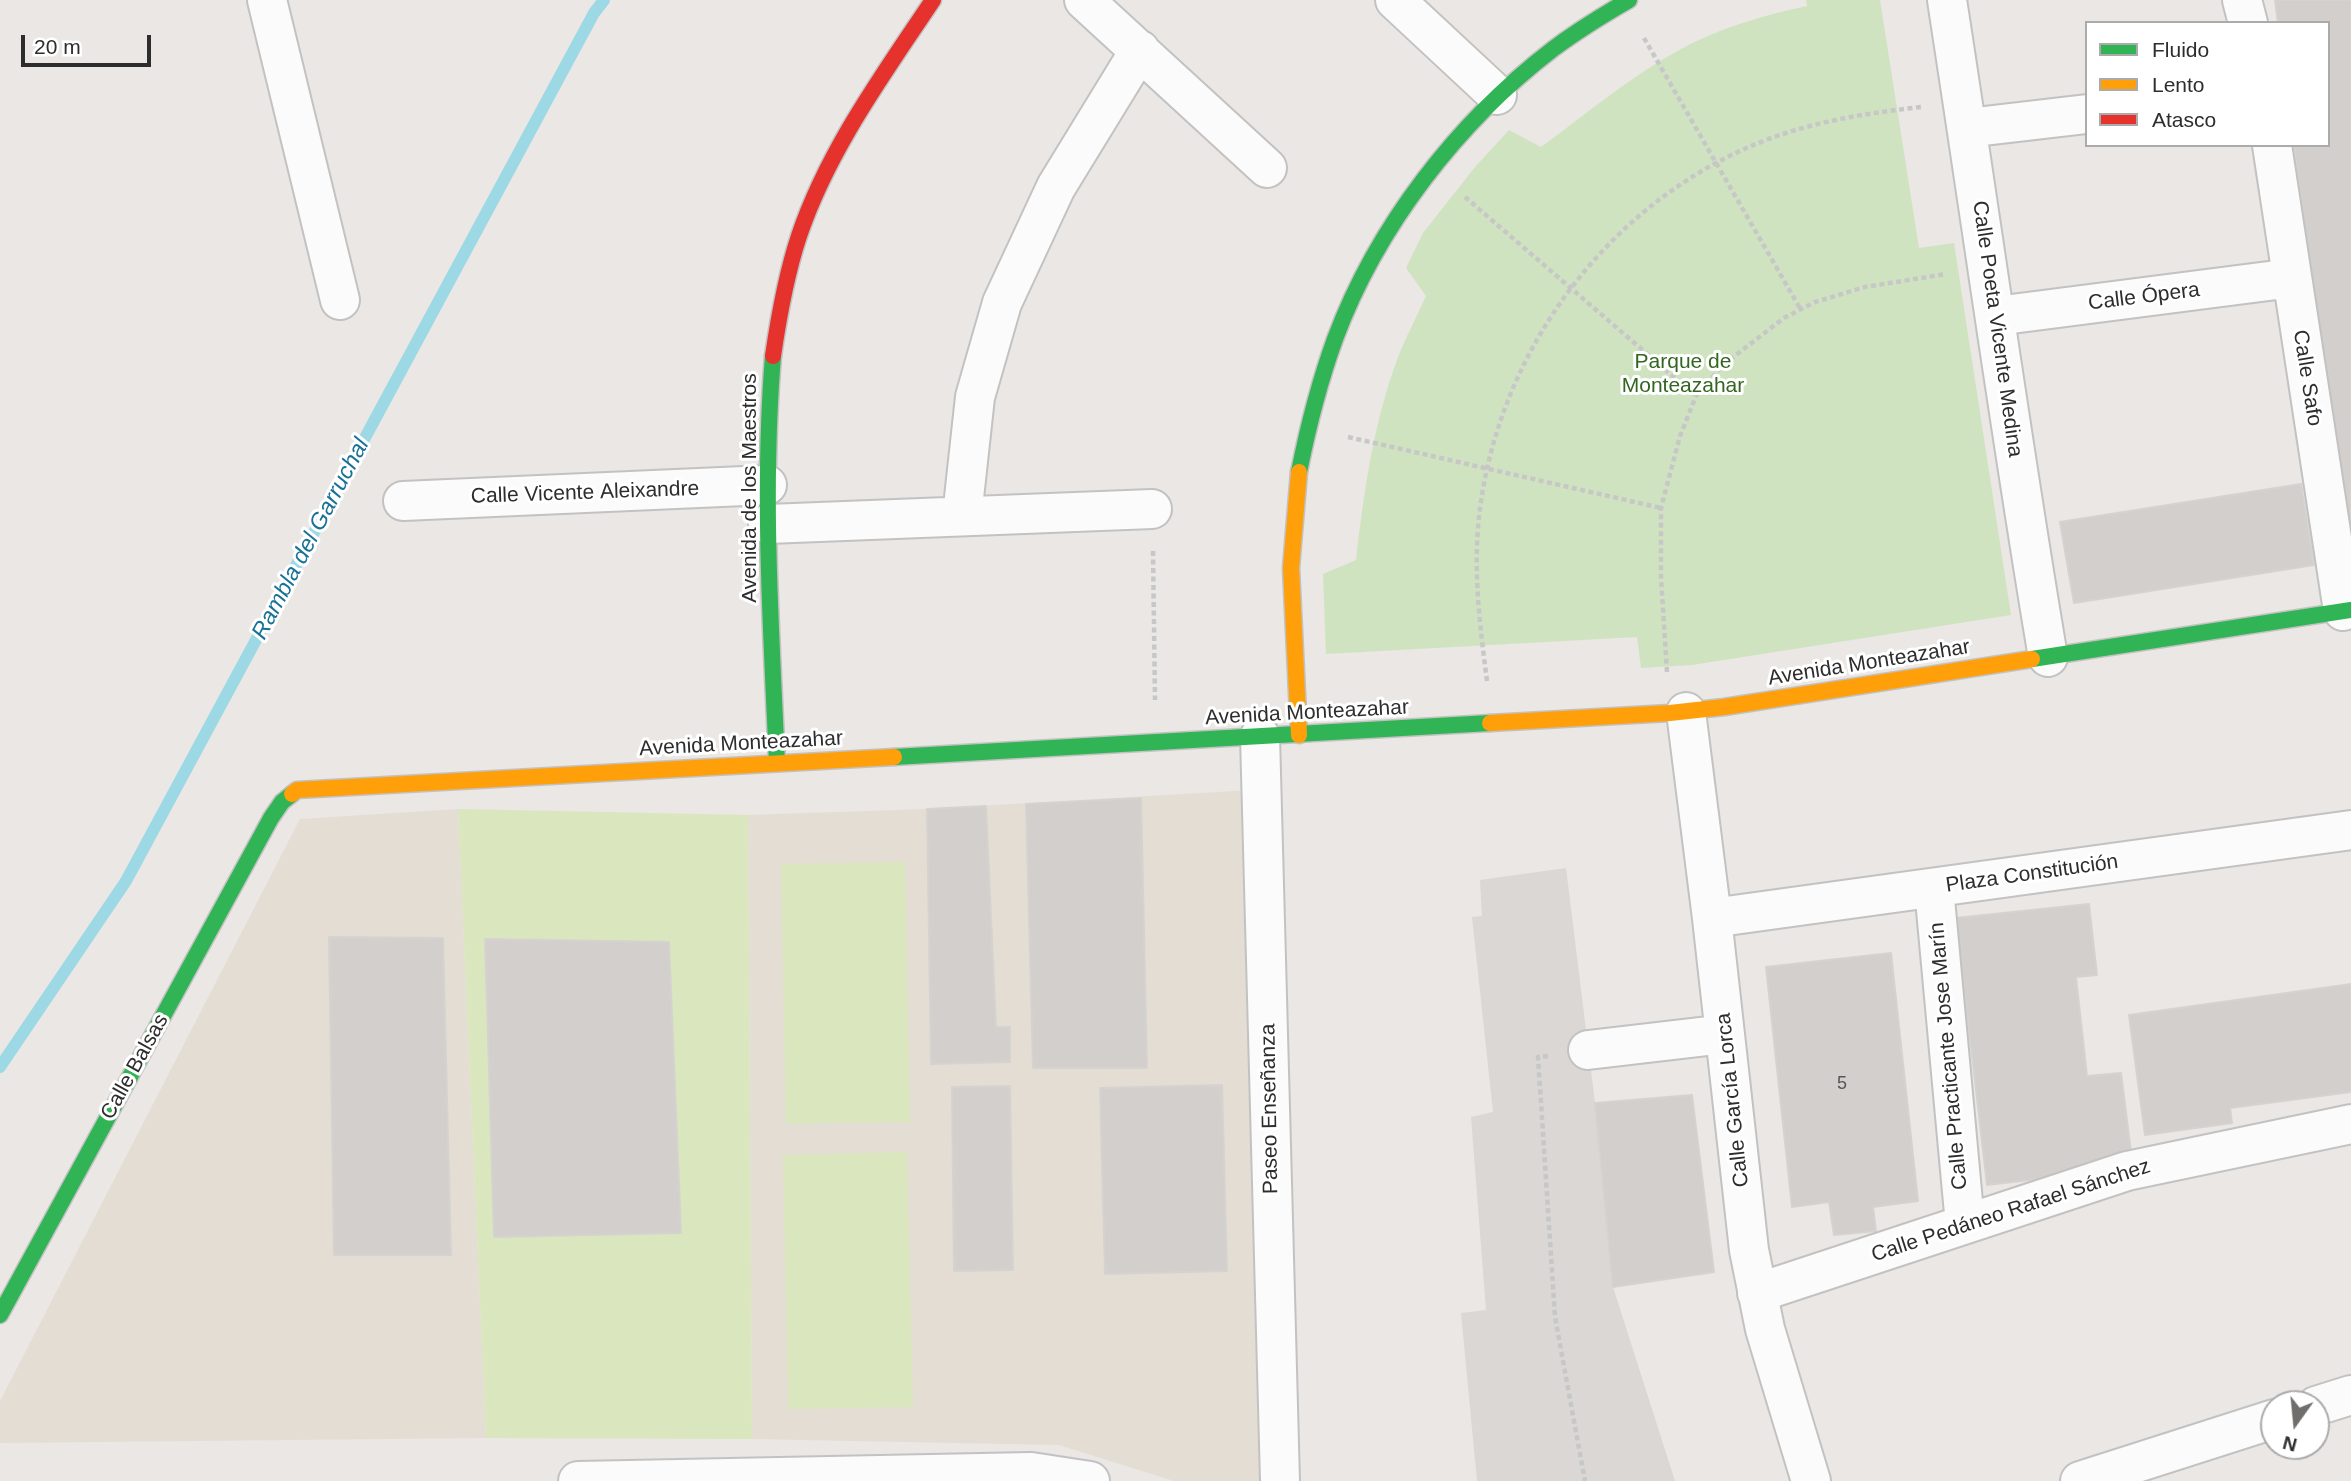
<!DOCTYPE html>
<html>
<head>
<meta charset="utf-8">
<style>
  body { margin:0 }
  #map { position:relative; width:2351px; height:1481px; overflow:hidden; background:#eae7e4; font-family:Arial,sans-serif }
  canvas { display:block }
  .legend { position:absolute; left:2085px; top:21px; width:245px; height:126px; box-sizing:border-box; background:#fff; border:2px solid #ababab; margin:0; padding:9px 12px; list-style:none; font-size:21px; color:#2d2d2d }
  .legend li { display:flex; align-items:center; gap:14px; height:35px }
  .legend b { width:35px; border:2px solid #ababab }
  .north { position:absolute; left:2260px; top:1390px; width:70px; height:70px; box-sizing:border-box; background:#fff; border:2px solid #ababab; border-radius:50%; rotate:195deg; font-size:19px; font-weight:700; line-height:28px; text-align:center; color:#2d2d2d }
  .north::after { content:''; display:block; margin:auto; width:24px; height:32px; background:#6f6e6d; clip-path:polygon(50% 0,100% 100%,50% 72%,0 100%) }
  .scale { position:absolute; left:21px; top:35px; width:130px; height:32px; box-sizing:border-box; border:4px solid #2d2d2d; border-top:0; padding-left:9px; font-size:21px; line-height:24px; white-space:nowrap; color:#2d2d2d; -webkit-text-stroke:5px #fff; paint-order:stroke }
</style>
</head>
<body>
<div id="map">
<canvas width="2351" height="1481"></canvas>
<ul class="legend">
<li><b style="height:9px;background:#30b455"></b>Fluido</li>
<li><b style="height:9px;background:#ff9f0a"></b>Lento</li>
<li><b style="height:9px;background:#e5322d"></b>Atasco</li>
</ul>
<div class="north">N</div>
<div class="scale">20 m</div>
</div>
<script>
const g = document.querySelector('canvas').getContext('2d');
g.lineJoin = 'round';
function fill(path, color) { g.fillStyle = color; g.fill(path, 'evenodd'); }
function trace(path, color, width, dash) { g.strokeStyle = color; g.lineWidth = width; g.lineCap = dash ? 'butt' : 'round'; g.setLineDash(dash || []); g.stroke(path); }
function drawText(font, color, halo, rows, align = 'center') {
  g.font = font + ' Arial,sans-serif'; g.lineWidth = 6; g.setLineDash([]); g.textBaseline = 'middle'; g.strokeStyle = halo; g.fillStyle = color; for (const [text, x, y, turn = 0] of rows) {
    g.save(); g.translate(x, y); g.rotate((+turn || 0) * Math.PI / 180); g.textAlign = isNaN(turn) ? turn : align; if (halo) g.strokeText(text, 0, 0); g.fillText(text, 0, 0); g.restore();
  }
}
const education = new Path2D(`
  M1252 790 1265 1481H1174L1059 1445 752 1439 748 815 927 809Z
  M458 809 486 1438 0 1443V1401L300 819Z`);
const green = new Path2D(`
  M1806 0H1880L1919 248 1954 243 2011 615 1692 665 1641 668 1637 637 1326 654 1323 574 1356 560C1364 492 1373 425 1397 360 1405 339 1416 318 1426 296L1406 268 1423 233 1475 167 1509 130 1541 147C1587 113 1631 76 1681 49 1719 28 1765 15 1807 6Z`);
const pitch = new Path2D(`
  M458 809 748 815 752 1439 486 1438Z
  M905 862 910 1122 786 1124 781 864Z
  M907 1152 913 1407 788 1409 783 1155Z`);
const plaza = new Path2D(`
  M1566 868 1595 1103 1613 1287 1675 1481H1477L1461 1313 1486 1310 1471 1117 1493 1112 1472 917 1482 916 1480 880Z`);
const stream = new Path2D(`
  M0 1067 126 881 594 13 604 0`);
const building = new Path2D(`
  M2275 0H2351V558L2347 559 2294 145H2328V23H2278Z
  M2301 484 2314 565 2074 603 2060 522Z
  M1141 798 1147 1068H1033L1026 804Z
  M986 806 996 1027H1010V1062L931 1064 927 809Z
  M2089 904 2097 975 2076 977 2087 1076 2121 1073 2133 1168 1987 1185 1956 918Z
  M329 937 443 938 451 1255H334Z
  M485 939 669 942 681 1233 494 1237Z
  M1891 953 1918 1201 1873 1207 1876 1231 1834 1235 1829 1202 1792 1207 1766 967Z
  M2351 984V1092L2230 1108 2232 1123 2145 1135 2129 1015Z
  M1222 1085 1227 1271 1105 1274 1100 1088Z
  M1010 1086 1013 1270 954 1271 952 1087Z
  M1692 1095 1714 1272 1613 1287 1595 1103Z`);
const path = new Path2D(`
  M1644 38 1801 310
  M1465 197 1696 396
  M1348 437 1661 508
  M1153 551 1155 700
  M1667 672 1661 577V508L1680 436 1696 396 1723 365 1784 318 1815 302 1865 287 1946 274
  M1487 681C1480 627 1473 572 1479 517 1497 352 1609 200 1766 140 1816 121 1868 113 1921 107
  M1548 1056 1538 1057 1555 1317 1585 1481`);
const street = new Path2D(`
  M267 0 340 300
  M1084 0 1267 168
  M1395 0 1497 95
  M1947 0C1981 219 2011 439 2048 657
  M2242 0 2248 23
  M1967 128 2087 114
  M2272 145 2343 611
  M1996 316 2292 278
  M403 501 767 485
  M962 516 975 397 1002 303 1056 187 1140 50
  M768 524 1152 509
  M1686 712 1712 918 1749 1250 1765 1329 1811 1481
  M1260 736 1280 1481
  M1934 888 1965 1224
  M1712 918 2351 830
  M1588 1050 1725 1034
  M1757 1293 2127 1171 2351 1124
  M2316 1406 2351 1395
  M578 1481 1031 1472 1090 1481
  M2080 1481 2274 1419`);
const fast = new Path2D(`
  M773 356C762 491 771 628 777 763
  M1299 472C1308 427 1319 383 1335 339 1377 226 1458 122 1553 49 1577 31 1603 15 1629 0
  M2032 659 2351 610
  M894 757 1490 723
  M0 1315 271 818 282 802 292 794`);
const slow = new Path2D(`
  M1299 472 1291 568 1299 735
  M1490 723 1670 713 1724 707 2032 659
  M292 794 297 790 894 757`);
const jam = new Path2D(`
  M773 356C779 315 786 275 799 236 828 150 883 75 933 0`);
const numberNames = [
  ["5",1842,1084]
];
const streetNames = [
  ["Calle Ópera",2144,297,-7],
  ["Calle Poeta Vicente Medina",1997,329,82],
  ["Calle Safo",2307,378,81],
  ["Avenida de los Maestros",750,488,-90],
  ["Calle Vicente Aleixandre",585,493,-2],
  ["Avenida Monteazahar",1869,663,-9],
  ["Avenida Monteazahar",1307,713,-3],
  ["Avenida Monteazahar",741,744,-3],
  ["Plaza Constitución",2032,874,-8],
  ["Calle Practicante Jose Marín",1949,1056,-95],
  ["Calle Balsas",135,1067,-61],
  ["Calle García Lorca",1733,1100,-96],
  ["Paseo Enseñanza",1270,1109,-91],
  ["Calle Pedáneo Rafael Sánchez",2011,1211,-18]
];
const parkNames = [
  ["Parque de",1683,362],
  ["Monteazahar",1683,386]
];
const waterNames = [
  ["Rambla del Garruchal",311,539,-62]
];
fill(education, '#e4ddd3');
fill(green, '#d0e3c0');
fill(pitch, '#dae6be');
fill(plaza, '#dad7d4');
trace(stream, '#9dd8e5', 12);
fill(building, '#d2cfcd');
trace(building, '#d5d3d0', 2);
trace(street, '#c3c2c2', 42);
trace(fast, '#c3c2c2', 19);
trace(slow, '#c3c2c2', 19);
trace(jam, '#c3c2c2', 19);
trace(path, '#c7c7c7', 4.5, [5, 3.5]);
trace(street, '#fcfbfb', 38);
trace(fast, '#30b455', 16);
trace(slow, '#ff9f0a', 16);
trace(jam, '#e5322d', 16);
drawText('18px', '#575656', null, numberNames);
drawText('21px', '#2d2d2d', '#fff', streetNames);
drawText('21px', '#336621', '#fff', parkNames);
drawText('italic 23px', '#187296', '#fff', waterNames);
</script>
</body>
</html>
